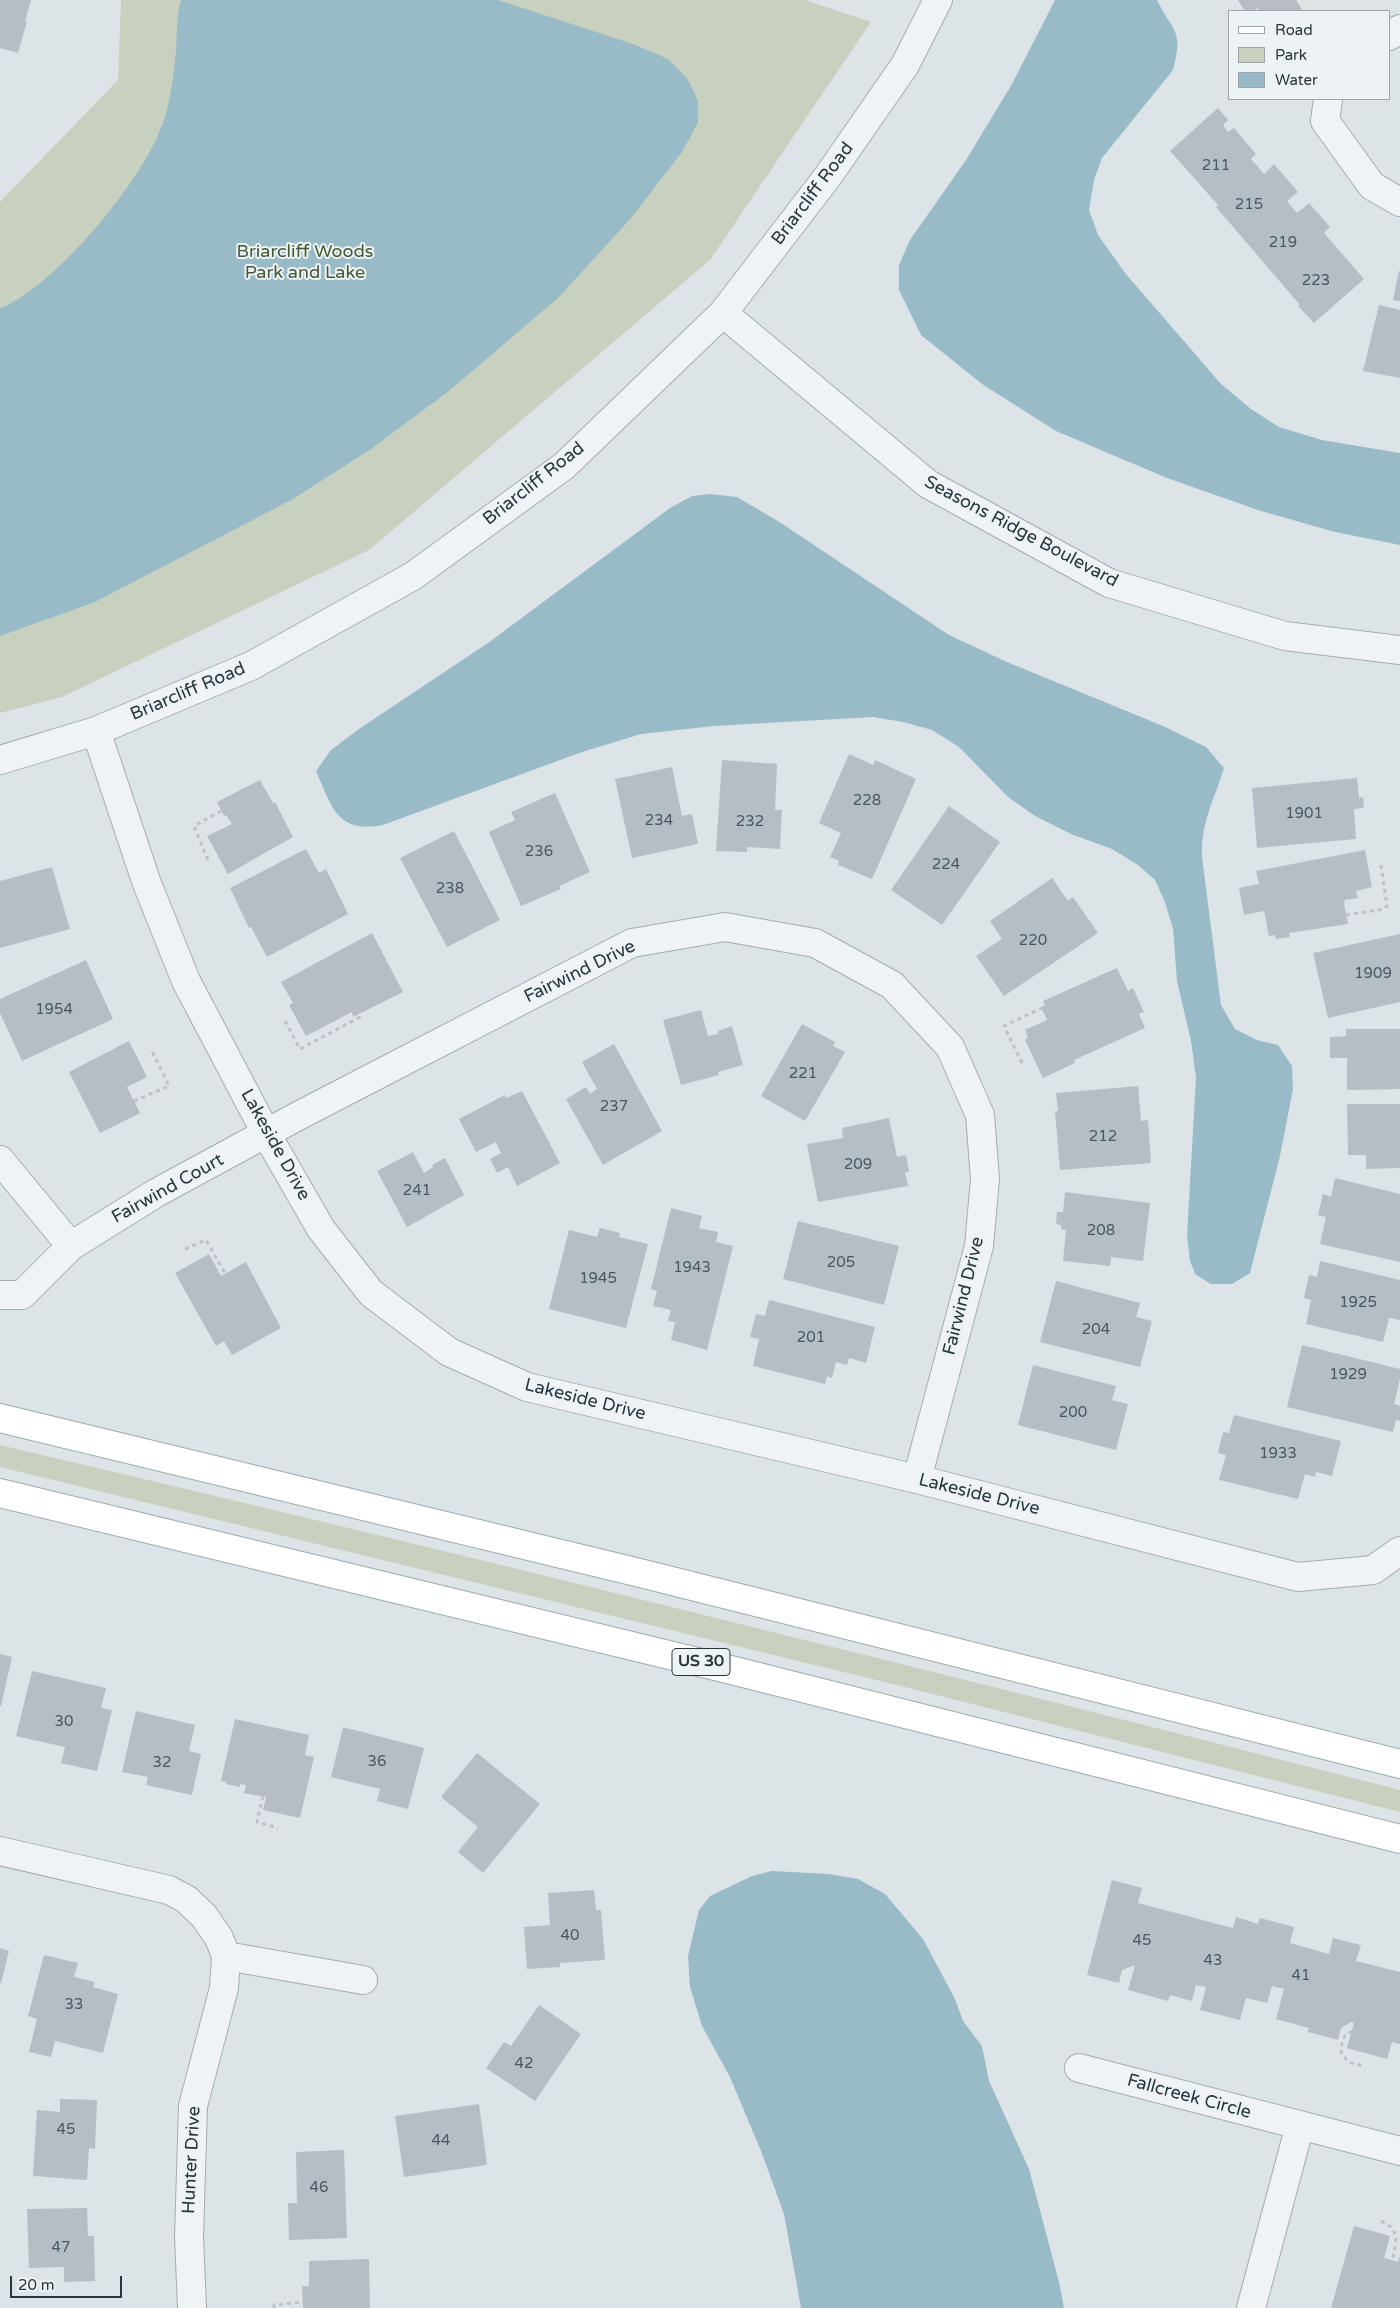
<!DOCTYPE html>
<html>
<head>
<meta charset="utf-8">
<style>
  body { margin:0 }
  #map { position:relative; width:1400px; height:2308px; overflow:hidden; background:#dde4e7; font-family:"Varela Round",sans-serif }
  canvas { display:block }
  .legend { position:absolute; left:1228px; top:10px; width:162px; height:90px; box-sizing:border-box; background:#edf2f5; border:1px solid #9ea6ab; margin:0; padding:6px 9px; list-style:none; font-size:15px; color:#27353d }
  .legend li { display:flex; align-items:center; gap:10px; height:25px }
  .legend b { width:25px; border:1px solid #9ea6ab }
  .scale { position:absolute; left:10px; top:2276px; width:112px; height:22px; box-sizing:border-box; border:2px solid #27353d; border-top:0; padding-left:6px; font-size:15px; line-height:18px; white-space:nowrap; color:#27353d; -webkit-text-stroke:4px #edf2f5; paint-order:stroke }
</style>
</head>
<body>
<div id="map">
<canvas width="1400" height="2308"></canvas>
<ul class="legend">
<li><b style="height:6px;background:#fff"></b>Road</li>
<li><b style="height:14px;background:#c8d1bf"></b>Park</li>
<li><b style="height:14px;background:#98bbc7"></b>Water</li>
</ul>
<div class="scale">20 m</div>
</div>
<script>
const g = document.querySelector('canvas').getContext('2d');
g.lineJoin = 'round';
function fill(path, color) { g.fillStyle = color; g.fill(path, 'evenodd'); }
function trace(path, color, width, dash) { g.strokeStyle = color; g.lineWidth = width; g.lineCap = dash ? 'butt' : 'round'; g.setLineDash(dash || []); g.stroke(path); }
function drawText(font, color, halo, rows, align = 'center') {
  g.font = font + ' "Varela Round",sans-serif'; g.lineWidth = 4; g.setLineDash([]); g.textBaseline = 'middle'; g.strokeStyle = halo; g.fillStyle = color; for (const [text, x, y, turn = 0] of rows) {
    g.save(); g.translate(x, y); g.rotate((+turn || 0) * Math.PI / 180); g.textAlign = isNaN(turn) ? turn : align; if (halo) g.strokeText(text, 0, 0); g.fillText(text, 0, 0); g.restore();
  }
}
const green = new Path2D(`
  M121 0H805L871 22 710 260 369 550 62 697 0 713V202L118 80Z
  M0 1445C468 1555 934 1671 1400 1790V1812L901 1686 0 1467Z`);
const water = new Path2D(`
  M181 0H498L633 44 668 59 687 78 698 101V123L682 152 631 218 559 297 449 391 371 449 293 499 95 602 0 636V309C58 283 144 180 164 120 170 102 173 79 175 60 178 40 175 20 181 0Z
  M1055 0H1157C1173 33 1184 29 1173 70L1102 158 1094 180 1089 210 1098 235 1125 273 1221 384 1251 409 1279 427 1322 440 1400 453V545L1335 532 1261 511 1167 478 1056 431 982 384 921 335 899 290V265L910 240 966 160 1012 84Z
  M710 494 737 497 781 523 949 635 1007 662 1163 726 1206 747 1224 768C1214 801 1201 821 1202 857L1221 1005 1235 1029 1257 1040 1278 1045 1292 1066 1293 1089 1280 1156 1250 1273 1232 1284H1211L1195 1274 1190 1261 1187 1236 1196 1077 1191 1041 1177 981 1173 929 1165 902 1155 880 1138 865 1112 849 1071 834 1035 816 1008 797 959 747 932 730 903 722 873 717 714 726 641 734 582 752 383 825C336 834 332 806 316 771L331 750 359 729 488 643 670 508 692 496Z
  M772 1871 829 1874 858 1879 885 1894 923 1939 955 1999 963 2021 982 2046 989 2081 1029 2169 1059 2282 1064 2308H801L784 2214 761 2151 730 2077 702 2026 690 1987 688 1956 699 1910 710 1896 752 1876Z`);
const building = new Path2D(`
  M0 0H31L25 21 27 22 18 53 0 48Z
  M1238 0H1296L1303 11H1259L1257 8 1253 11H1245Z
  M1218 108 1228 120 1223 125 1228 132 1234 128 1256 154 1251 159 1264 174 1274 164 1298 192 1287 201 1297 213 1309 203 1330 227 1324 233 1364 279 1314 323 1298 306 1300 305 1216 207 1218 205 1170 151Z
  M1399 271H1400V301L1393 300Z
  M1379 305 1400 310V378L1363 371Z
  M849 754 873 765 875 760 916 779 872 879 838 865 839 861 830 857 841 833 819 823Z
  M722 760 777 764 775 810H782L780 849 747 847V852L716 851Z
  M672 767 682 816 692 814 698 844 632 858 615 779Z
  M1357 778 1359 798 1363 797 1364 808 1354 809 1356 839 1257 848 1252 788Z
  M260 780 273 803 275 802 293 837 228 874 207 836 232 824 226 815 224 816 217 802Z
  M555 793 590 872 559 886 561 889 521 906 489 832 515 820 511 812Z
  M949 806 1000 842 942 925 891 890Z
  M454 831 500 920 447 947 400 858Z
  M306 849 319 873 326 869 348 914 267 957 251 927 249 928 230 888Z
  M1365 850 1372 887 1356 891 1358 898 1345 900 1344 904 1348 924 1289 933 1290 937 1276 939 1275 935 1269 936 1264 911 1244 915 1239 888 1259 884 1256 871Z
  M52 867 70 929 0 948V881Z
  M1052 878 1068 901 1073 897 1098 933 1004 996 976 956 1002 939 990 921Z
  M372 933 403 992 353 1017 352 1012 306 1036 289 1005 293 1003 281 982Z
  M1400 934V1002L1328 1018 1313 953Z
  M86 960 113 1019 22 1061 0 1013V999Z
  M1117 968 1128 991 1133 988 1144 1012 1139 1014 1145 1028 1074 1060 1075 1063 1043 1078 1025 1040 1028 1038 1025 1030 1047 1020 1041 1007 1045 1005 1043 1001Z
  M701 1010 708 1036 718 1034V1031L732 1026 743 1065 718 1072 719 1075 681 1085 663 1020Z
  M802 1024 835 1042 833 1046 845 1052 805 1121 761 1096Z
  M1346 1029H1400V1089L1347 1090V1058H1330V1037L1346 1036Z
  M129 1041 147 1077 127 1087 140 1113 100 1133 69 1072Z
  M614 1044 662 1131 603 1165 566 1099 586 1087 590 1094 597 1089 582 1062Z
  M1138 1086 1141 1121 1148 1120 1151 1163 1060 1170 1055 1111H1058L1056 1093Z
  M522 1091 560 1163 517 1186 508 1167 497 1173 490 1159 501 1153 496 1142 476 1152 459 1119 505 1095 506 1098Z
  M1347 1104H1400V1168L1366 1169V1155H1348Z
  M889 1118 897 1157 906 1155 909 1172H905L908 1186 818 1202 807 1144 843 1138 842 1128Z
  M413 1152 424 1173 433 1167 432 1165 445 1158 464 1195 407 1227 377 1171Z
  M1335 1178 1400 1194V1262L1320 1244 1326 1217 1318 1215 1323 1194 1331 1197Z
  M1065 1192 1150 1203 1143 1261 1111 1257 1110 1266 1063 1261 1066 1230 1061 1229V1225L1056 1224 1057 1212H1063Z
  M671 1208 702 1216 699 1228 718 1232 716 1242 733 1246 707 1350 671 1340 675 1322 668 1321 671 1310 653 1306 657 1291 651 1289Z
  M798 1221 899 1246 884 1305 783 1279Z
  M600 1228 620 1233 619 1237 648 1244 626 1328 549 1309 569 1230 597 1237Z
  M209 1254 221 1276 246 1262 281 1328 232 1355 224 1341 216 1346 175 1273Z
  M1320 1261 1400 1280V1320L1389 1318 1383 1342 1306 1324 1311 1300 1304 1298 1309 1275 1317 1277Z
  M1056 1281 1140 1303 1136 1317 1152 1321 1140 1367 1040 1342Z
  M769 1300 875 1327 866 1363 849 1358 847 1365 836 1362 832 1378 827 1376 825 1384 753 1366 759 1339 750 1337 756 1314 765 1316Z
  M1302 1345 1400 1369V1379L1394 1404 1400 1406V1421L1396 1420 1393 1432 1287 1407Z
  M1033 1365 1116 1386 1112 1400 1128 1404 1116 1450 1018 1425Z
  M1234 1415 1341 1441 1332 1476 1316 1472 1315 1477 1305 1474 1298 1499 1219 1480 1226 1455 1218 1453 1223 1432 1229 1433Z
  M0 1654 12 1657 1 1706H0Z
  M32 1671 106 1688 101 1708 112 1710 97 1771 61 1763 65 1747 16 1736Z
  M136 1711 195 1725 189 1751 201 1754 192 1795 146 1785 148 1777 122 1772Z
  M235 1719 309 1735 305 1755 314 1757 300 1818 263 1810 266 1797 244 1793 246 1785 240 1784V1787L226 1784V1782L221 1781Z
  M343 1727 424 1748 408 1809 377 1801 380 1789 331 1777Z
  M477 1753 540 1804 483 1873 458 1852 478 1827 441 1797Z
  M1112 1880 1142 1888 1138 1903 1233 1928 1236 1917 1258 1924 1260 1918 1294 1927 1290 1943 1329 1954 1333 1938 1361 1945 1356 1961 1400 1972V2044L1392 2042 1387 2059 1347 2048 1354 2023 1351 2022 1341 2028 1338 2040 1308 2032 1309 2028 1276 2019 1284 1989 1272 1986 1267 2003 1246 1998 1240 2020 1200 2010 1206 1987 1196 1985 1192 2001 1170 1995 1168 2001 1128 1990 1135 1965 1122 1970 1119 1983 1087 1975Z
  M594 1890 596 1910H601L605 1960 560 1963V1967L527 1969 524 1927 550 1925 548 1893Z
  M0 1948 9 1951 1 1983H0Z
  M44 1955 78 1963 74 1977 95 1982 93 1987 118 1994 103 2053 55 2041 51 2057 29 2052 37 2019 28 2016Z
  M539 2005 581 2034 535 2101 486 2068 504 2042 511 2046Z
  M60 2099 97 2100 95 2149 89 2148 87 2180 33 2176 37 2110 60 2112Z
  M479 2104 487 2165 404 2177 395 2116Z
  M344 2150 347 2238 289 2240 288 2203H297L296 2152Z
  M87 2208 88 2236H94L95 2281 64 2282V2267L29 2268 27 2209Z
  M1354 2226 1390 2236 1384 2258 1398 2262 1400 2256V2308H1331Z
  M369 2259 370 2308H303L302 2286H309V2261Z`);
const path = new Path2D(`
  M208 860 194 826 221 811
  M1346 915 1384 909 1387 906 1381 865
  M285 1021 300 1049 360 1017 359 1014
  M1022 1063 1004 1026 1042 1008
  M134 1101 169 1086 151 1049
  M185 1249 206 1240 225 1273
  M263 1796 257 1822 278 1828
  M1352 2031 1345 2035 1340 2050 1348 2062 1363 2066
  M1381 2221C1400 2229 1397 2241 1392 2261
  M274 2308V2305L303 2302`);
const minor = new Path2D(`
  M1389 36 1400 29
  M1328 99 1325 121 1372 186 1400 202
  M723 313 928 484 1109 583 1285 636 1400 650
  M96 731 146 881 186 981 267 1135 321 1229 371 1293 449 1352 527 1387 917 1479 1298 1577 1373 1570 1400 1551
  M0 1160 71 1246
  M0 1295H22L71 1246 156 1193 298 1116 632 943 725 927 815 943 892 985 950 1047 980 1115 985 1179 979 1246 917 1479
  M0 1851 169 1890 186 1899 204 1916 219 1938 226 1956 224 1988 193 2106 189 2237 192 2308
  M226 1956 363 1980
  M1079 2068 1400 2151
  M1251 2308 1300 2125`);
const tertiary = new Path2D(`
  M0 760 96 731 251 666 413 576 564 466 723 313 828 176 905 65 938 0`);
const primary = new Path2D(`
  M0 1418 644 1574 1400 1764
  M0 1493 731 1670 1400 1839`);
const numberNames = [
  ["211",1216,166],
  ["215",1249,205],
  ["219",1283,243],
  ["223",1316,281],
  ["228",867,801],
  ["1901",1304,814],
  ["234",659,821],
  ["232",750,822],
  ["236",539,852],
  ["224",946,865],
  ["238",450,889],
  ["220",1033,941],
  ["1909",1373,974],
  ["1954",54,1010],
  ["221",803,1074],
  ["237",614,1107],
  ["212",1103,1137],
  ["209",858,1165],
  ["241",417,1191],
  ["208",1101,1231],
  ["205",841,1263],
  ["1943",692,1268],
  ["1945",598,1279],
  ["1925",1358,1303],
  ["204",1096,1330],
  ["201",811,1338],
  ["1929",1348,1375],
  ["200",1073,1413],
  ["1933",1278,1454],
  ["30",64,1722],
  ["36",377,1762],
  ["32",162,1763],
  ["40",570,1936],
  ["45",1142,1941],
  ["43",1213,1961],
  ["41",1301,1976],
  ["33",74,2005],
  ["42",524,2064],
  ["45",66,2130],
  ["44",441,2141],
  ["46",319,2188],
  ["47",61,2248]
];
const shields = [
  [701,1662,58]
];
const shieldNames = [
  ["US 30",701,1662]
];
const streetNames = [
  ["Briarcliff Road",813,194,-53],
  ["Briarcliff Road",534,484,-38],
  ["Seasons Ridge Boulevard",1021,532,28],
  ["Briarcliff Road",188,692,-23],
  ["Fairwind Drive",580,972,-26],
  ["Lakeside Drive",275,1145,61],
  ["Fairwind Court",168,1189,-29],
  ["Fairwind Drive",964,1296,-76],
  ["Lakeside Drive",585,1400,14],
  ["Lakeside Drive",979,1495,14],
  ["Fallcreek Circle",1189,2097,15],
  ["Hunter Drive",192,2160,-87]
];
const parkNames = [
  ["Briarcliff Woods",305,252],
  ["Park and Lake",305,273]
];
fill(green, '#c8d1bf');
fill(water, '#98bbc7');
fill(building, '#b5bec4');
trace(minor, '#a3acb1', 30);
trace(tertiary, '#a3acb1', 30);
trace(primary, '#9dabb2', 30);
trace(path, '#bcc2c5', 3, [4, 4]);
trace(minor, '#f0f3f5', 28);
trace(tertiary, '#f0f3f5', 28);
trace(primary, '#fff', 28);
drawText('15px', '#4a575f', null, numberNames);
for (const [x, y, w] of shields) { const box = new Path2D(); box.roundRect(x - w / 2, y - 13.5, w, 27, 4); g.fillStyle = '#edf2f5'; g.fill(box); trace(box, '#27353d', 1); }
drawText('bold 16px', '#27353d', null, shieldNames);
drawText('18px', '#27353d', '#edf2f5', streetNames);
drawText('18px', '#455934', '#edf2f5', parkNames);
</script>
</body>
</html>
